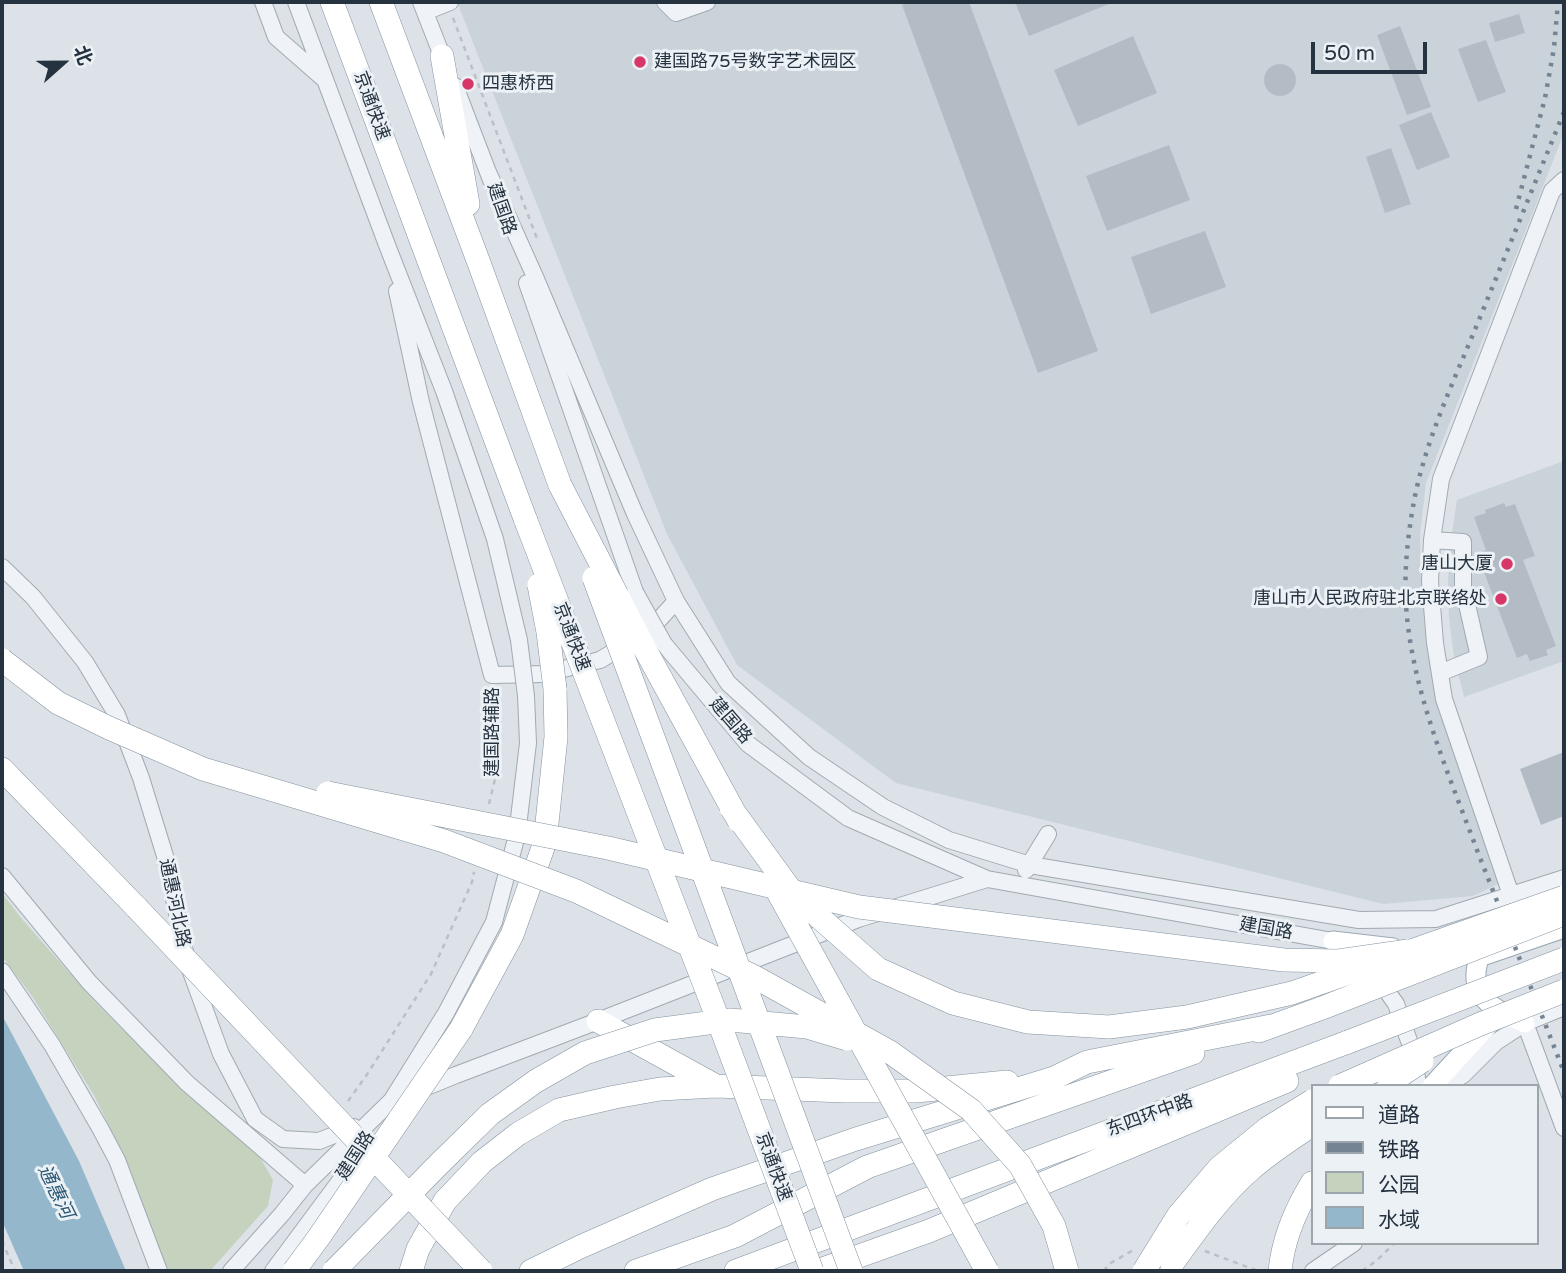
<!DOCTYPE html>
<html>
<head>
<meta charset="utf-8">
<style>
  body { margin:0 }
  #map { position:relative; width:1566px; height:1273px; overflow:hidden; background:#dce2e8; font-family:"Varela Round","Noto Sans SC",sans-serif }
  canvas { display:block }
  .frame { position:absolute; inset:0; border:4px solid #25323f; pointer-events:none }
  .legend { position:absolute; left:1311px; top:1084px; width:228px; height:161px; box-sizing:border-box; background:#ecf1f5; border:2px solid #9ca5ac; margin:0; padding:9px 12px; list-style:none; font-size:21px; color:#25323f }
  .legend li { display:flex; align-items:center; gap:14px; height:35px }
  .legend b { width:35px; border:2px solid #9ca5ac }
  .north { position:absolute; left:28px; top:28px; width:70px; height:70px; -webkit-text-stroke:5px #ecf1f5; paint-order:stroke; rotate:69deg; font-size:19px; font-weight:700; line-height:28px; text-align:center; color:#25323f }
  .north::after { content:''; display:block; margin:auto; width:24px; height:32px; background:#25323f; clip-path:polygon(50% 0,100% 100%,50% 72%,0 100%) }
  .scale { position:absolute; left:1311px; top:42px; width:116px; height:32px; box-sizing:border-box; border:4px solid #25323f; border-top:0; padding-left:9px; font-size:21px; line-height:24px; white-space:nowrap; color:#25323f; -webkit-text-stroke:5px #ecf1f5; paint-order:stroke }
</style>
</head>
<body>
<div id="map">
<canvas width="1566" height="1273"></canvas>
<div class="frame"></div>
<ul class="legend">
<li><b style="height:9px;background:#fff"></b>道路</li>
<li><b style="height:9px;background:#758492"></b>铁路</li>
<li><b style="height:19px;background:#c5d2bd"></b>公园</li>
<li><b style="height:19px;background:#94b7cb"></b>水域</li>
</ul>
<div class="north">北</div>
<div class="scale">50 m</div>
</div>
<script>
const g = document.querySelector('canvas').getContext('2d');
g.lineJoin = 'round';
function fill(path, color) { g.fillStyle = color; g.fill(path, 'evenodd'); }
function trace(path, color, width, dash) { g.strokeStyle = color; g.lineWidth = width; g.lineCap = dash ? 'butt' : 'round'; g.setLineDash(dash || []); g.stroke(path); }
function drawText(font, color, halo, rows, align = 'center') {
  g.font = font + ' "Varela Round","Noto Sans SC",sans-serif'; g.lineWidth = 6; g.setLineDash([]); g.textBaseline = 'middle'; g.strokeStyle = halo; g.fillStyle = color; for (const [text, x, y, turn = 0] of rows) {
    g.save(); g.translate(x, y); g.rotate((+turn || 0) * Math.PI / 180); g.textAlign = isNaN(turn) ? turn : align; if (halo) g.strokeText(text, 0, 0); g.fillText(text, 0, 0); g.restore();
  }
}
const built = new Path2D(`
  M457 2H1564V133L1426 483 1420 534 1421 586 1427 641 1502 882 1473 896 1383 904 896 783 737 665 667 534Z
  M1564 461V661L1464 697 1454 657 1449 618 1448 581 1450 547 1457 500Z`);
const green = new Path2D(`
  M2 893 21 918 96 1003 174 1081 257 1152 273 1180 268 1206 210 1271H167L128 1165 94 1095 32 996 2 956Z`);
const water = new Path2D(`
  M2 1015 79 1161 126 1271H24L2 1221Z`);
const building = new Path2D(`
  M910 2H969L1098 351 1038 373 902 5Z
  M1015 2H1114L1029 36Z
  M1519 14 1525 33 1495 42 1489 23Z
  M1400 26 1431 107 1407 115 1377 35Z
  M1133 36 1157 93 1078 126 1054 70Z
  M1486 40 1506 92 1478 102 1458 49Z
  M1264 80a16 16 0 1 1 32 0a16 16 0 1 1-32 0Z
  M1431 112 1450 157 1417 170 1399 125Z
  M1169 145 1190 200 1107 231 1086 176Z
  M1391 148 1411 204 1385 213 1366 157Z
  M1205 231 1226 287 1151 314 1131 257Z
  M1504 503 1506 507 1515 504 1535 556 1523 560 1556 646 1546 650 1548 655 1530 661 1527 654 1517 658 1477 554 1486 550 1474 517 1486 513 1485 510Z
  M1564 752V816L1541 825 1520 769Z`);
const path = new Path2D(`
  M453 18 538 241
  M489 804 495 779 493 689
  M348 1101 366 1076 431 974 472 882 474 872
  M2 1241 15 1271
  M1205 1251 1258 1271
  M1104 1271 1109 1264 1135 1249
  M1362 1271 1376 1261 1395 1243`);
const minor = new Path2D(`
  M263 2 276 37 324 79
  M296 2 387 245 444 391 495 539 519 640
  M421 2 446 66
  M665 2 676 13 707 2
  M425 12 450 2
  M455 86 491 180
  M488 172 536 279 635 514 676 601 728 683 809 757 883 807 949 840 1030 865 1359 920 1436 919 1564 878
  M527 283 635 592
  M397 291 421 402 492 675 543 674 600 660 627 644
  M1432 540 1463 542V587L1479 657 1440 673
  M2 567 33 597 85 662 117 715 141 778 165 856 187 961 221 1054 255 1119 283 1139 319 1141 354 1127
  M647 633 676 601
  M664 644 748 744 848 818 987 879 1333 941 1341 947
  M1026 870 1048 834
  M2 876 89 982 187 1083 305 1185
  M1511 895 1444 699 1435 643 1430 581 1432 540 1441 479 1552 191 1564 180
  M2 971 52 1045 100 1128 117 1160 159 1271
  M1377 977 1396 1004 1414 1055 1418 1086
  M1525 1023 1564 1128
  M1444 1086 1463 1075 1496 1042 1525 1023 1564 1007
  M390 1103 446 1013 494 922 517 835 528 743 526 696
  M231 1271 282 1214 305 1185 390 1102 456 1075 598 1021 858 919 987 879
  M273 1271 345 1174 367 1140
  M1313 1271 1354 1243`);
const major = new Path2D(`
  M1333 941 1393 948
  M1482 956 1564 928
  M1479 957C1478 962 1476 968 1476 974 1474 1002 1504 1014 1525 1023
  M1432 1086 1493 1020`);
const highway = new Path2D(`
  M332 2 526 521
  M381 2 479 263 560 485
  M442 56 468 204
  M2 769 137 908
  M598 1021 716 1086
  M461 1029 512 935 545 842 556 737 555 689
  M1259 1031 1322 1008
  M411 1271 418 1249 445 1201 482 1162 518 1134 559 1110 615 1097 660 1089 716 1086 845 1091H916L1007 1082
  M531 1271 580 1247 712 1189 856 1139 1054 1078 1087 1062 1271 1026
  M636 1271 735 1236 867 1167 1193 1053
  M736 1271 1348 1042
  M817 1271 929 1231 1287 1081
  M1280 1271C1283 1240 1296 1209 1312 1183`);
const rail = new Path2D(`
  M1564 112C1534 185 1504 259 1474 332 1451 387 1425 443 1414 501 1407 539 1403 580 1407 617 1415 698 1449 775 1477 850 1506 924 1535 998 1564 1072
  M1516 209 1545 98 1554 48 1558 2`);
const minorBridge = new Path2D(`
  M635 592 664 644
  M519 640 526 696`);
const highwayBridge = new Path2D(`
  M560 485 646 651 739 821
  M526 521 711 1001 812 1271
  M594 578 851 1271
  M539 585 548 632 555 689
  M2 660 58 703 109 728 203 769 444 841 576 891 753 976 890 1052 971 1110 1020 1165 1054 1226 1067 1271
  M328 793 608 848 859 907 1284 960 1338 961 1408 951
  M731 808 795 896 878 969 953 1003 1028 1022 1109 1027 1187 1017 1292 993 1564 897
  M774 885 987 1271
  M137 908 481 1271
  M1322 1008 1564 914
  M1348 1042 1564 959
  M1340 1086 1478 1025 1564 991
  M1389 1086 1398 1077 1422 1061
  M1172 1264C1195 1232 1220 1196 1250 1170 1269 1153 1291 1139 1312 1125
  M294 1271 319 1237 461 1029
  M334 1271 438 1165 490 1114 536 1081 585 1053 655 1030 730 1020 807 1027 847 1039
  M1144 1271 1178 1216 1219 1168 1268 1128 1312 1101`);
const markers = [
  [640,62,7,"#d73768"],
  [468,84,7,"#d73768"],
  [1507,564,7,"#d73768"],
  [1501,599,7,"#d73768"]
];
const poiNames = [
  ["建国路75号数字艺术园区",654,62],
  ["四惠桥西",482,84],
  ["唐山大厦",1493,564,"right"],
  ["唐山市人民政府驻北京联络处",1487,599,"right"]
];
const streetNames = [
  ["京通快速",371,106,70],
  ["建国路",501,209,71],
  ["京通快速",571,637,69],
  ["建国路",730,721,49],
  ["建国路辅路",493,732,-90],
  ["通惠河北路",174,903,78],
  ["建国路",1266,929,10],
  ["东四环中路",1150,1116,-20],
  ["建国路",356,1156,-57],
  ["京通快速",773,1167,70]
];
const waterNames = [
  ["通惠河",55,1192,64]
];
fill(built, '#cad2da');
fill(green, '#c5d2bd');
fill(water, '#94b7cb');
fill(building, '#b3bcc5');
trace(minor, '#a1aab2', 18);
trace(major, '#9ba9b4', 21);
trace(highway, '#83929f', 24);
trace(path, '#bac0c6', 2.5, [5, 5]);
trace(minor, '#eff2f6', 16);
trace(major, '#fff', 19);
trace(highway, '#fff', 23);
trace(rail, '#758492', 4.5, [3.5, 7]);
trace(minorBridge, '#a1aab2', 18, []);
trace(highwayBridge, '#83929f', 24, []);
trace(minorBridge, '#eff2f6', 16);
trace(highwayBridge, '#fff', 23);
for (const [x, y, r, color] of markers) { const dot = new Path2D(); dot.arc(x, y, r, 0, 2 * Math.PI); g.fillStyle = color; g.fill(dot); trace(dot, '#ecf1f5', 2.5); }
drawText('18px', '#25323f', '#ecf1f5', poiNames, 'left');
drawText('18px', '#25323f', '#ecf1f5', streetNames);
drawText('italic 19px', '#2c5875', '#ecf1f5', waterNames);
</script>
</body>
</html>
